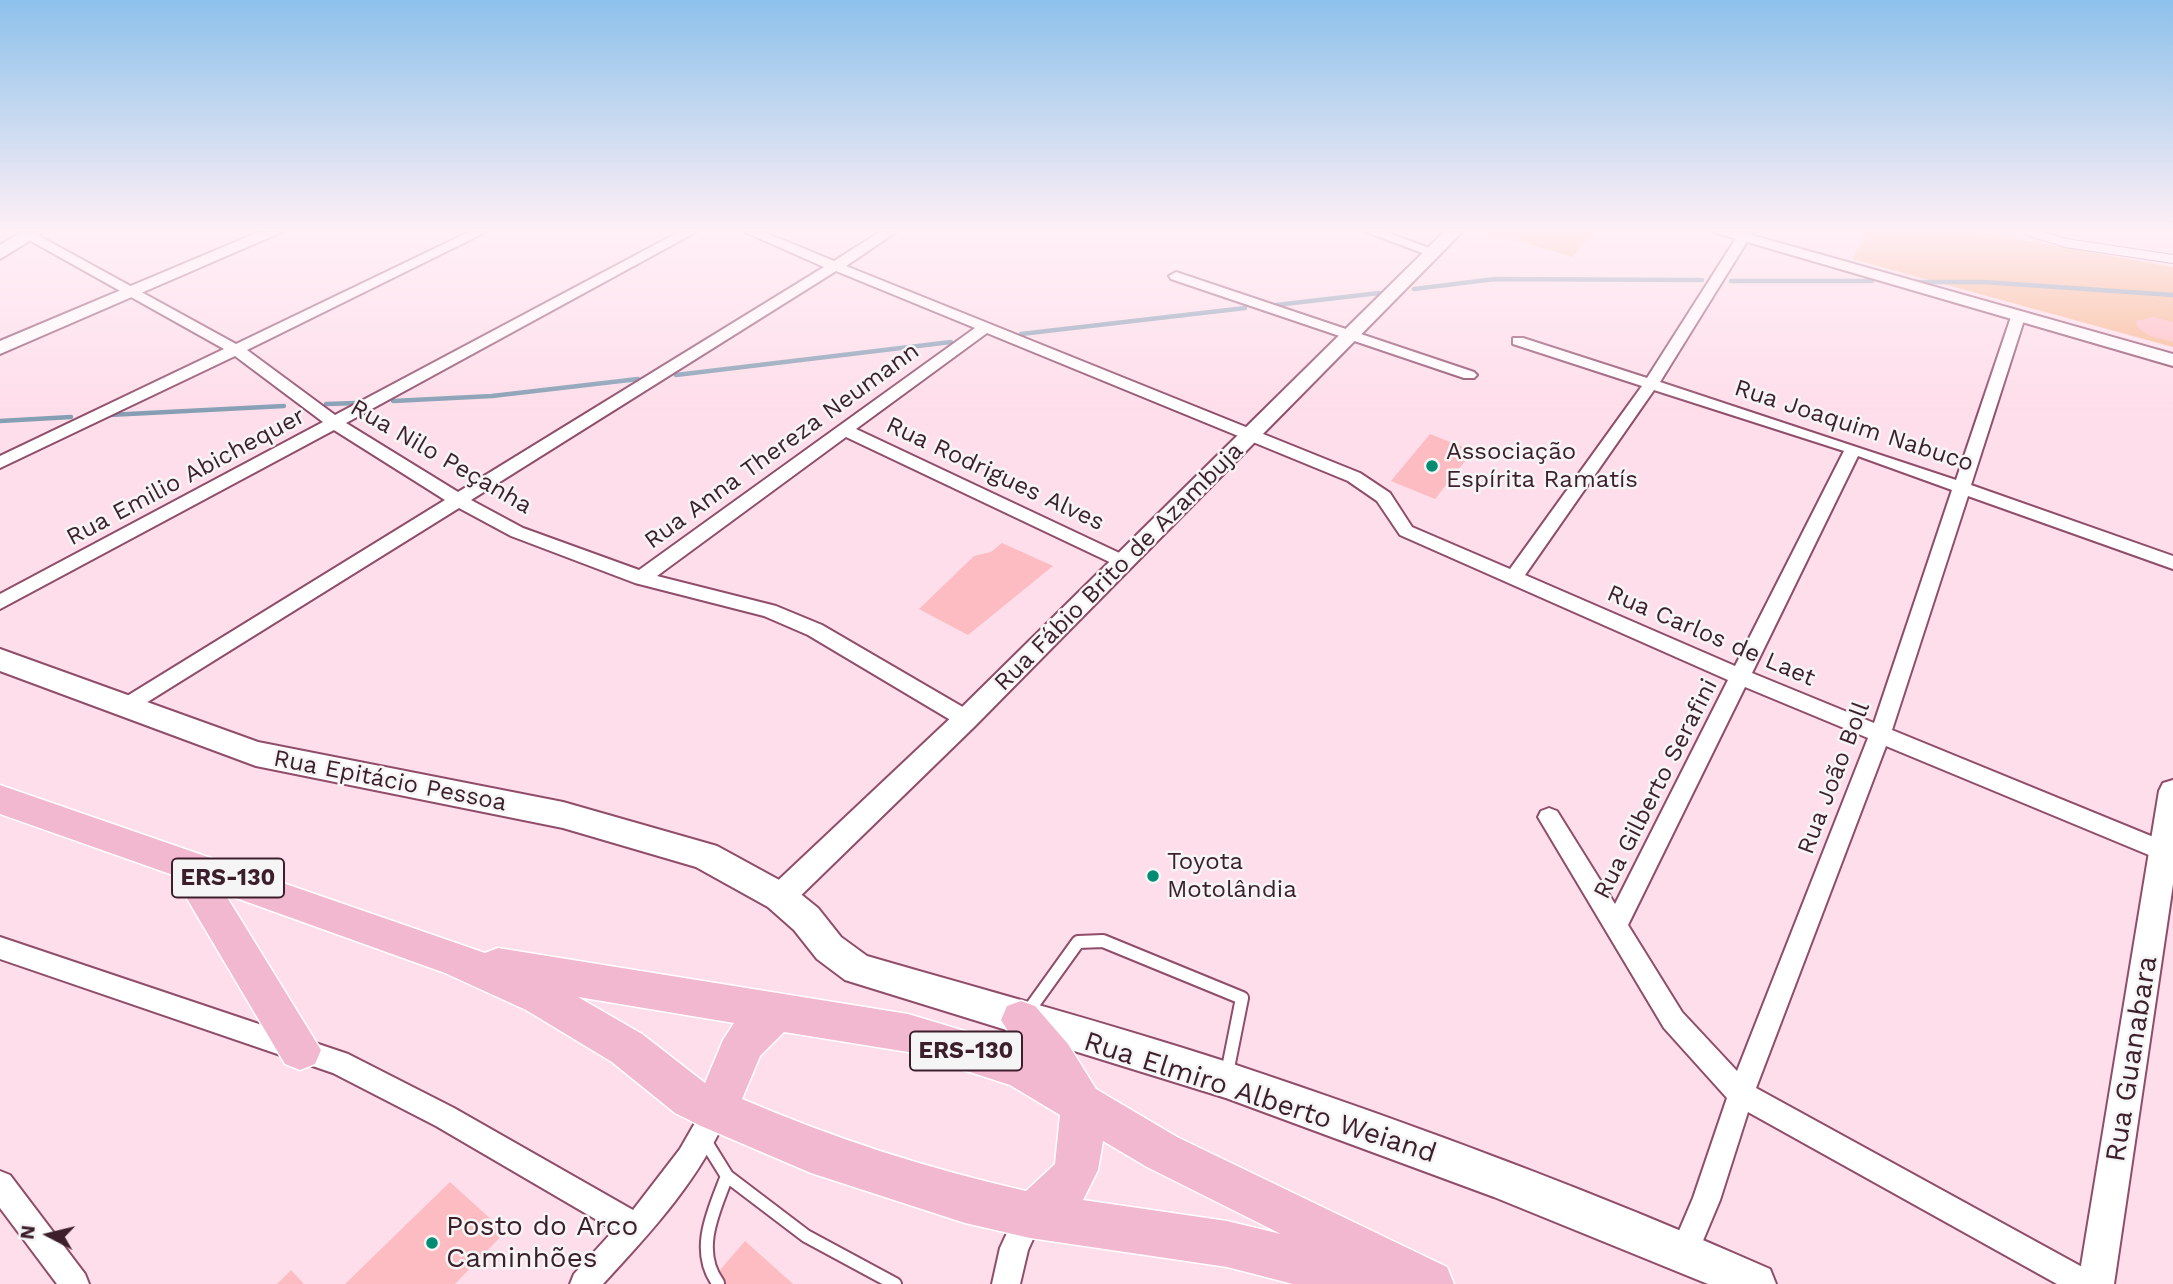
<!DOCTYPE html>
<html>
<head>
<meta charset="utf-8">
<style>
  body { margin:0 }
  #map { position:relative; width:2173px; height:1284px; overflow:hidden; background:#fedeea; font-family:"Work Sans",sans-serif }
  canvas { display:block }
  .north { position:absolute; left:14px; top:1200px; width:70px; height:70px; -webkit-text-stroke:5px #f5f5f5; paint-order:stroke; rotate:277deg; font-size:19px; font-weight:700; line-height:28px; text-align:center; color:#3c1f2b }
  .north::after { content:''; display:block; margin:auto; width:24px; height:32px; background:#3c1f2b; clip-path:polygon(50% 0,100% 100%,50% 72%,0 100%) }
</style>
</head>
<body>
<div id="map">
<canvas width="2173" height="1284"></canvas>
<div class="north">N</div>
</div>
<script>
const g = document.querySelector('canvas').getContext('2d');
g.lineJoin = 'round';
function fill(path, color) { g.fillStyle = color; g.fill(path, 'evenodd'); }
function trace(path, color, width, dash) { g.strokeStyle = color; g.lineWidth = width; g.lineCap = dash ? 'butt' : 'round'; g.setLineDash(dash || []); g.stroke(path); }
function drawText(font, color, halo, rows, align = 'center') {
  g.font = font + ' "Work Sans",sans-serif'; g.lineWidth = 5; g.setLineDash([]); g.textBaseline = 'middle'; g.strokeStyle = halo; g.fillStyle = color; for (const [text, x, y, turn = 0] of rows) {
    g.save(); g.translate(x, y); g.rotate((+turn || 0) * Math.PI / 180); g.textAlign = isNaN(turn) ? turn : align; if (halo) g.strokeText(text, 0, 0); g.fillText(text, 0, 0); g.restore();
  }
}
const green = new Path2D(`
  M1489 232H1592L1573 257Z
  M1869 232H1978L2173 267V347L1852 259Z`);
const stream = new Path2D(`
  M1731 281H1872
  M1915 282H1984L2173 295
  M1414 289 1495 279 1702 280
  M1276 305 1379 293
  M1021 334 1245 308
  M676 375 951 342
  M393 401 492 396 638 379
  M326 404 356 403
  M109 415 284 406
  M0 421 71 417`);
const building = new Path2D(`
  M2153 317 2173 322V342L2150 336 2138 328 2136 321Z
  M1430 434 1473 451 1435 499 1391 481Z
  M1002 543 1053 566 968 635 919 609 974 556 991 552Z
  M450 1182 505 1232 455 1284H345Z
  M745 1241 793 1284H708Z
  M291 1270 304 1284H277Z`);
const serviceFar1 = new Path2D(`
  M2030 232 2066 243 2173 259`);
const service = new Path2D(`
  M1027 1013 1078 942 1103 941 1242 998 1227 1073
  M704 1139 727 1176 806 1236 895 1284
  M718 1283C694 1250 714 1210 727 1176`);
const minor = new Path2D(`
  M15 232H32L236 344 469 232H486L247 350 335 415 679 232H696L346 423 458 492 824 267 745 232H764L834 261 880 232H896L846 266 1360 473 1390 493 1412 527 1510 569 1642 386 1513 344V338H1523L1647 378 1740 232H1753L1660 382 1956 480 2011 317 2018 313 2023 314 2025 317 1971 485 2173 556V569L1968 496 1892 730 2173 845V865L1886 746 1756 1088 2095 1274 2099 1284H2057L1748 1112 1720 1200 1694 1262 1684 1266 1674 1262 1670 1252 1693 1198 1727 1098 1664 1028 1538 817 1541 811 1549 808 1557 811 1615 904 1728 680 1400 535 1377 501 1348 481 987 333 856 429 1130 558 1133 562 1130 566H1118L846 437 657 576 776 606 822 625 973 713 976 719 973 725H959L808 635 764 616 635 583 511 536 459 508 133 711H119L116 706 119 701 445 500 334 430 0 609V594L323 422 235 356 0 468V456L224 349ZM836 271 975 328 639 570 523 528 471 500ZM1654 390 1844 451 1735 666 1525 575ZM1858 456 1952 490 1874 723 1752 673ZM1745 687 1868 738 1737 1071 1682 1012 1628 925Z
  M1366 232H1386L1440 252 1428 255Z
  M1176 272 1474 372 1477 375 1474 378H1464L1171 279 1169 276Z
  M0 937 348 1054 454 1108 633 1210 680 1149 707 1102 716 1098 725 1102 729 1111C701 1178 652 1231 603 1284H570L574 1274 614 1230 436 1126 333 1073 0 959Z
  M0 1171 10 1175 85 1274 89 1284H57L0 1208Z
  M1030 1201 1040 1205 1044 1215 1028 1250 1020 1284H992L1000 1248 1020 1205Z`);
const tertiary = new Path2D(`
  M259 232H282L0 354V341Z
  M1444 232H1462L975 726 790 906 780 910 770 906 765 897 770 888 957 712Z
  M1713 232H1741L2173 354V366Z
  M2173 780V884L2114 1284H2078L2159 791 2163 783Z`);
const secondary = new Path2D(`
  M21 232H44L0 259V245Z
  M0 649 258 742 563 802 717 846 792 887 818 908 841 937 867 956C987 991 1108 1023 1227 1062 1410 1123 1593 1191 1770 1269L1776 1284H1708L1494 1197 1226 1098 845 980 817 959 794 930 768 907 696 867 563 828 256 766 0 671Z`);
const primary = new Path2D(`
  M0 785 485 953 498 948 908 1014 1018 1047 1001 1020 1007 1006 1021 1001 1035 1006 1068 1044 1096 1089 1177 1137 1447 1267 1454 1284H1293L1227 1267 1030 1238 965 1223 811 1173 701 1126 675 1113 612 1062 526 1010 445 973 225 894 321 1050 315 1064 300 1070 285 1064 173 875 0 814ZM578 997 734 1023 723 1040 705 1083 642 1034ZM784 1032 908 1052 1010 1085 1060 1115 1055 1164 1026 1191C928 1169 833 1138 742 1099L760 1056ZM1103 1141 1147 1167 1281 1234 1227 1221 1083 1200 1098 1170Z`);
const markers = [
  [1432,466,7,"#048c72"],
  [1153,876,7,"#048c72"],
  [432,1243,7,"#048c72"]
];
const shields = [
  [228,878,112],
  [966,1051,112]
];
const shieldNames = [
  ["ERS-130",228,878],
  ["ERS-130",966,1051]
];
const streetNames = [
  ["Rua Joaquim Nabuco",1854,426,18],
  ["Rua Anna Thereza Neumann",782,446,-36],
  ["Rua Nilo Peçanha",441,457,30],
  ["Rua Rodrigues Alves",995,474,25],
  ["Rua Emilio Abichequer",186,477,-28],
  ["Rua Fábio Brito de Azambuja",1119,567,-45],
  ["Rua Carlos de Laet",1711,636,23],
  ["Rua João Boll",1834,778,-69],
  ["Rua Epitácio Pessoa",390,781,11],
  ["Rua Gilberto Serafini",1656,789,-63]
];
const poiNames = [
  ["Associação",1446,452],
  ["Espírita Ramatís",1446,480],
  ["Toyota",1167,862],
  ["Motolândia",1167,890]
];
const nearStreetnames = [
  ["Rua Guanabara",2132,1059,-81],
  ["Rua Elmiro Alberto Weiand",1260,1098,18]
];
const nearPoinames = [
  ["Posto do Arco",446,1227],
  ["Caminhões",446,1259]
];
fill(green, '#f7b68d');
trace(stream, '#869eb4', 4.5);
fill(building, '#fdbcc1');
trace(serviceFar1, '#8f4d6a', 10);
trace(service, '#8f4d6a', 16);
trace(minor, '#8f4d6a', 4);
trace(tertiary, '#8f4d6a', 4);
trace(secondary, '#8f4d6a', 4);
trace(primary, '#fff', 3);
trace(serviceFar1, '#fff', 8);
trace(service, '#fff', 12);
fill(minor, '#fff');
fill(tertiary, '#fff');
fill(secondary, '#fff');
fill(primary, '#f2b8d0');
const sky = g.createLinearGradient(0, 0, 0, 412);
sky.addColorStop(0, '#8dc1eb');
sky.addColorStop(0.56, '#fff0f6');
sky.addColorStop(1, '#fff0f600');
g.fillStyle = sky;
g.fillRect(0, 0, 2173, 412);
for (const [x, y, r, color] of markers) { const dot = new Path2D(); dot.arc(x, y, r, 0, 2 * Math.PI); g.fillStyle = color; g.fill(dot); trace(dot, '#f5f5f5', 2.5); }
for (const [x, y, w] of shields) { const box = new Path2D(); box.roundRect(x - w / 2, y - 19.5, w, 39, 5); g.fillStyle = '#f5f5f5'; g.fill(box); trace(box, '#3c1f2b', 2); }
drawText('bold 23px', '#3c1f2b', null, shieldNames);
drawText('24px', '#3c1f2b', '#f5f5f5', streetNames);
drawText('24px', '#3c1f2b', '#f5f5f5', poiNames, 'left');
drawText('28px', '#3c1f2b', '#f5f5f5', nearStreetnames);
drawText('28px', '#3c1f2b', '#f5f5f5', nearPoinames, 'left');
</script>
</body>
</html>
